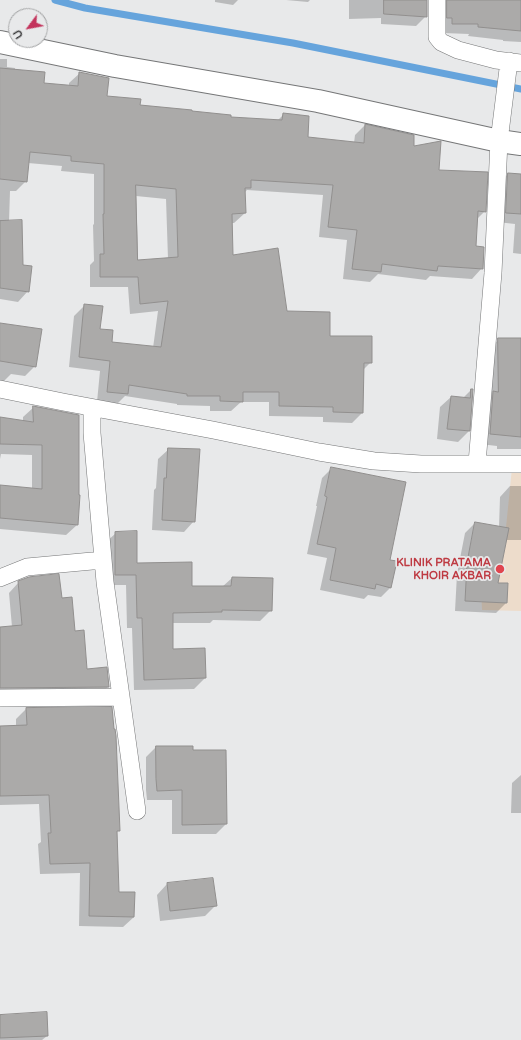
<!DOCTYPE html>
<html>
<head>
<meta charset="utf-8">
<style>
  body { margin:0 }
  #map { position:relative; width:521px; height:1040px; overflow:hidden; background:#e8e9ea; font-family:"Varela Round",sans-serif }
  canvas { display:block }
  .north { position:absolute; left:8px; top:8px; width:40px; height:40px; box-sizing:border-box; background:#e8e9ea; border:1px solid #a1a2a3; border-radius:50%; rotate:238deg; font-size:11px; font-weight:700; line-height:16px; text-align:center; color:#373738 }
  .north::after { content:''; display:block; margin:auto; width:14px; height:18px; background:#c3345c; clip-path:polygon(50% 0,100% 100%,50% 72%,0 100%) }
</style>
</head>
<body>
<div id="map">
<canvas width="521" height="1040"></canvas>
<div class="north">U</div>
</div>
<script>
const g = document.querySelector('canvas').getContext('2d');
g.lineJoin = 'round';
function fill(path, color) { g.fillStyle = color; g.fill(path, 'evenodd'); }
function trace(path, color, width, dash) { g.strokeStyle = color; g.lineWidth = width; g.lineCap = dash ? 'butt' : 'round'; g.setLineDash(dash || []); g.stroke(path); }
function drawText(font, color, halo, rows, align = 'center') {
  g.font = font + ' "Varela Round",sans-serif'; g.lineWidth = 3.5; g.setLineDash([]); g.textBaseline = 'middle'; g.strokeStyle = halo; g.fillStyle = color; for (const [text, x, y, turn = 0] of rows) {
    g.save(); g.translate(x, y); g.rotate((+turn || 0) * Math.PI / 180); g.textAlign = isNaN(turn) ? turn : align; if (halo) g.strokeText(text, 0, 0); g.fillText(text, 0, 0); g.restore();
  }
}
const medical = new Path2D(`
  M512 468H521V611L482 610 478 526 506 527Z`);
const shadow = new Path2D(`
  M215 0H238L233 5 215 2Z
  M286 0H310L308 2Z
  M349 0H426V16L416 26 381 24V18L349 19Z
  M430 0H521V42L503 41V40L468 36 469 34 443 33Z
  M0 59H7V67L15 68V70L43 84 69 86V83L80 73 106 97 139 106 230 118 277 121 283 115 307 138 354 143 355 135 365 125 413 136V147L438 171 485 211 476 220 475 247 482 268 472 279 430 276 426 280 378 274 370 282 343 279 347 240 319 237 323 195 247 190 244 193 245 213 234 223H231L232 256 286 312 371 362 363 370 362 413 352 423 323 422V417L269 416V402H241L231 411H210V406L177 405V404L125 396 117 404 97 402 100 371 69 367 74 316 85 305 99 330 111 343 153 348 158 311 130 314 128 287H90V265L94 261 93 225 94 224V174L61 171 62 166 28 163 26 181 16 191H10L9 222 28 291 18 302 0 299ZM136 196 166 199 168 259 137 262Z
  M508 174 521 175V254L513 253 515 224 497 222 498 184Z
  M0 324 35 366 25 376 11 374 3 382H0Z
  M499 339H521V449H497V446L480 444 489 350Z
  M471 390H472L469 431 458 442 437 439 440 407 451 397 463 398Z
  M34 407 77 525 66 535 0 529V486L32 489V455L1 454 0 459V418L23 422V417Z
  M169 449 194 521 184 532 152 530 154 490 156 488 158 459Z
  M332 468 388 561 391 587 381 597 368 595 364 599 320 590 327 558 307 554 317 506H316L322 478Z
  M510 486H521V540H505L496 584 506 603 496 613 455 611 457 574 465 533 475 523 499 527 500 497Z
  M116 533 136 564 191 587H222L232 578 271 610 260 621 213 620 210 623H172V650L205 678 194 689 134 690 132 628H127L126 585H105V543Z
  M19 582 61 599 74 632 86 670 108 687 98 697 0 698V628L12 627 9 593Z
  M26 709 119 830 116 832 118 893 134 917 123 927 79 926 80 873 40 874 38 844 41 842 39 804 0 805V727L16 726V719Z
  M156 747 226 824 216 834H172V800H147L146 790V757Z
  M521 775V813H511L512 783Z
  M167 884 216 905 205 916 160 921 157 895Z
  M0 1016 47 1036 42 1040H0Z`);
const stream = new Path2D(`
  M55 0 85 8 293 43 521 89`);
const building = new Path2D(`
  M384 0H427V17L384 14Z
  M447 0H521V31L478 27V24H452V18H447Z
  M0 68 45 72 44 83 78 86 79 72 109 78 107 96 141 99 140 105 192 110V111L231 115V117L282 120 283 113 309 116 308 137 364 143 365 124 414 135V146L441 141 439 170 488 172 486 212 478 211 476 246 484 247 483 269 438 266 437 271 382 264 381 272 352 269 357 230 328 227 333 185 251 180V188H245L246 213 232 214 233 255 278 248 287 311 330 312V336H372V363H364L363 413 333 412V407L279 406V392H243V402L220 401V396H187V394L129 385 128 394 107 392 110 361 79 357 84 304 103 306 100 329 113 330 112 342 161 347 168 301 140 304 138 277H100V254H104L103 214H104V164L71 161V156L30 152 27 182 0 179ZM136 185 176 189 178 257 138 260Z
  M508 173 521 174V214L506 213Z
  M22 220 23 265 32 266 29 292 0 288V221Z
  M0 323 42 329 36 367 0 361Z
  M498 338H521V437L490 434 493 391 498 392Z
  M471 389H473L470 431 447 429 451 396 470 398Z
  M33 406 79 415V495H80L78 525 0 518V485L42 489V445L0 444V417L33 422Z
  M168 448 200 449 195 522 162 520 164 478H166Z
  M331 467 406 482 390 560 397 561 391 588 376 584 375 589 330 580 336 548 317 544 327 497 325 496Z
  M475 522 509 528 498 583H508L507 603 465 601 467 563Z
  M137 531V563L192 562V586H231L232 577 273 578 272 611 222 610V612L173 613V649L205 648 206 678 144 680 142 618H137L136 575H115V532Z
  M59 574 62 598 72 597 75 631 84 630 87 669 107 667 109 687 0 688V627L22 625 18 581 29 577Z
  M112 707 114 729H115L116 736 117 760 120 831H117L119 892H135L134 917 89 916 90 863 50 864 48 833H51L49 795 0 796V726L27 725 26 708Z
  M156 746H193V750H226L227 824 182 825V790L157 791 156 779Z
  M213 878 217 906 170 911 167 883Z
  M47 1012 48 1036 0 1038V1015Z`);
const minor = new Path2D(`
  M437 0V37L441 42 458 50 496 60 521 63
  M0 389 63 402 213 430 319 452 374 461 421 464H521
  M92 408V433L105 582 137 811
  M477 463 493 273 499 141 509 61
  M0 578 27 567 103 560
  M0 698 121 697`);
const secondary = new Path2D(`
  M0 42 115 66 318 101 499 141 521 144`);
const markers = [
  [500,569,5,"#e0444e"]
];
const healthNames = [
  ["KLINIK PRATAMA",491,563],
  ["KHOIR AKBAR",491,576]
];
fill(medical, '#eddccb');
fill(shadow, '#0003');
trace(stream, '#66a4dc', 7);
fill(building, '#abaaa9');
trace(building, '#918f8e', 1);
trace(minor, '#757677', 18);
trace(secondary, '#757677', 24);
trace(minor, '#fff', 17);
trace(secondary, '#fff', 22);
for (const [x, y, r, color] of markers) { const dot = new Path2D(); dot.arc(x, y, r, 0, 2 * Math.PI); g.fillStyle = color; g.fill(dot); trace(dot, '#e8e9ea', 1.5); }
drawText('bold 11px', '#be3a42', '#e8e9ea', healthNames, 'right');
</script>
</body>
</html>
